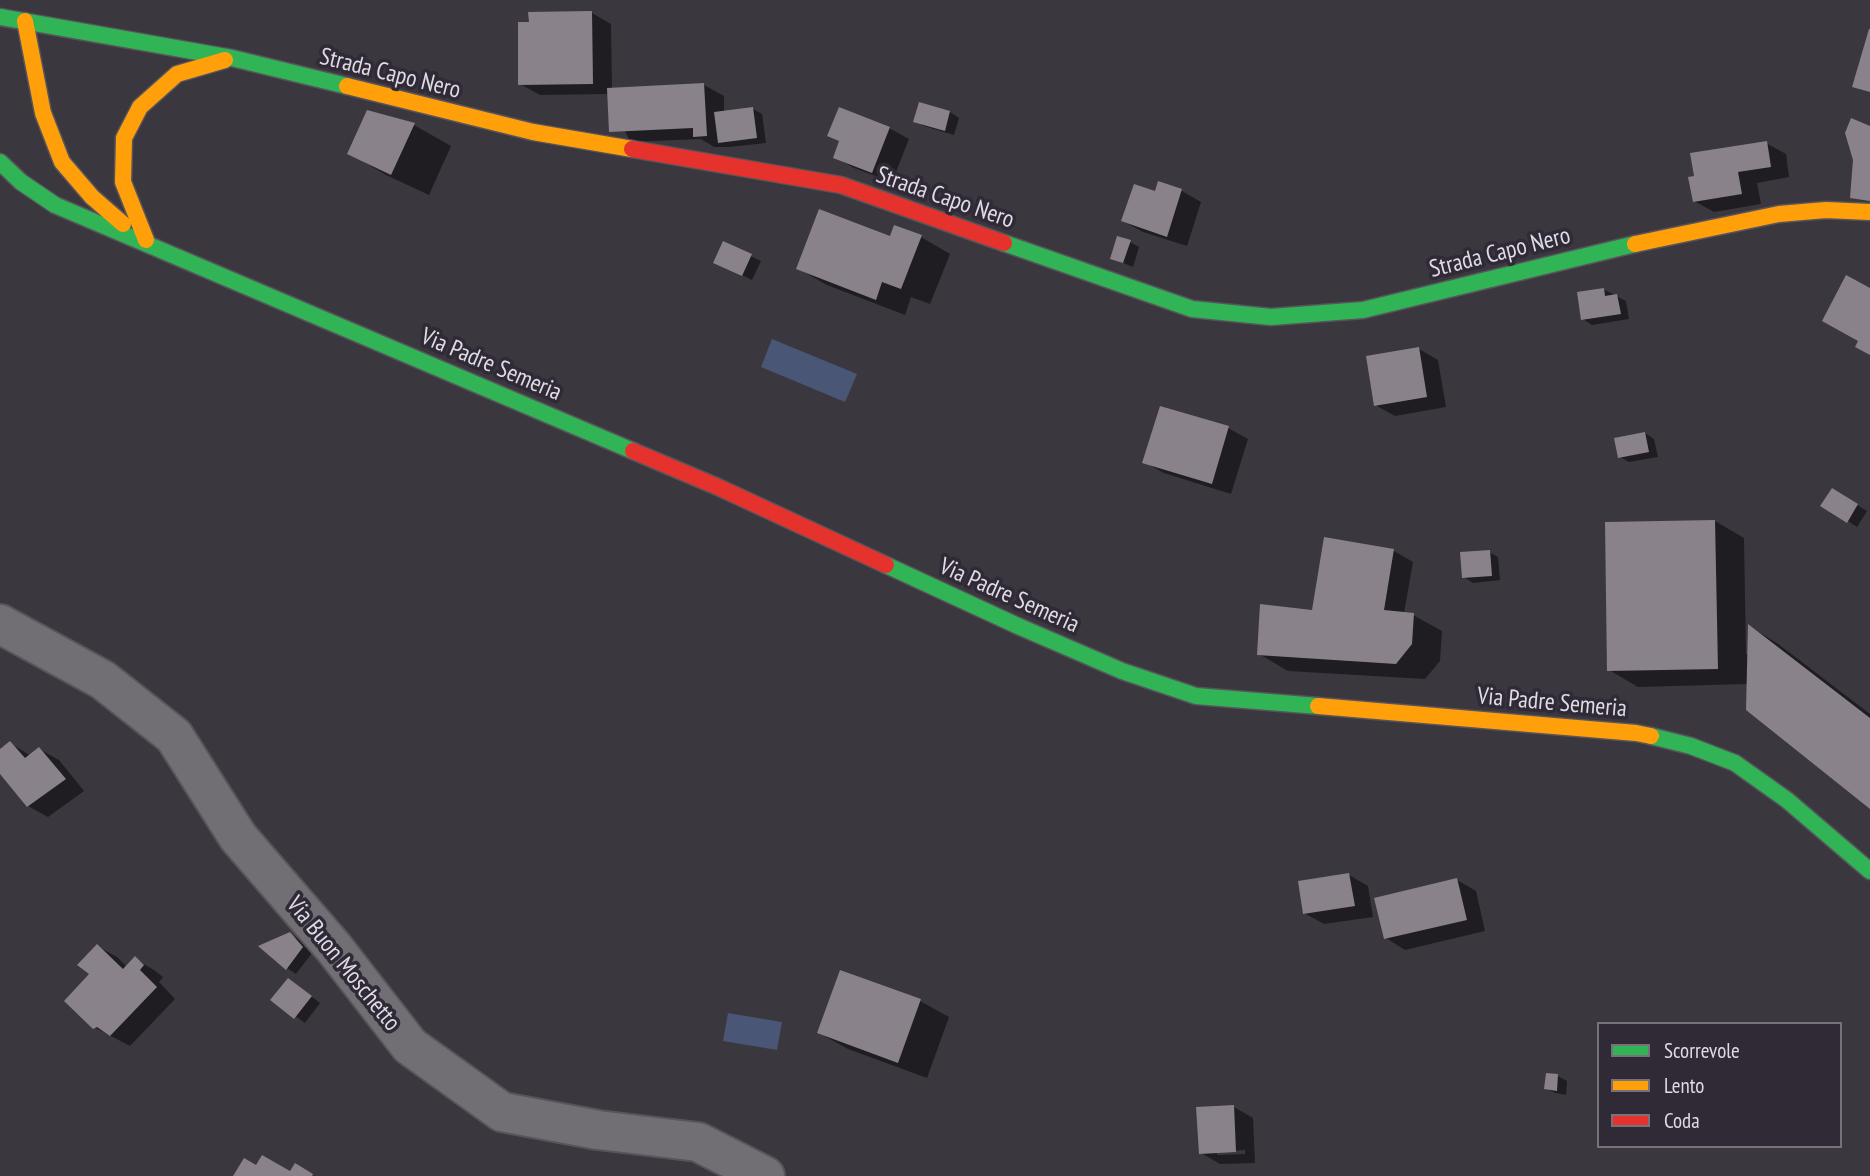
<!DOCTYPE html>
<html>
<head>
<meta charset="utf-8">
<style>
  body { margin:0 }
  #map { position:relative; width:1870px; height:1176px; overflow:hidden; background:#3b373e; font-family:"PT Sans Narrow",sans-serif }
  canvas { display:block }
  .legend { position:absolute; left:1597px; top:1022px; width:245px; height:126px; box-sizing:border-box; background:#302a37; border:2px solid #76717c; margin:0; padding:9px 12px; list-style:none; font-size:21px; color:#dfdbe4 }
  .legend li { display:flex; align-items:center; gap:14px; height:35px }
  .legend b { width:35px; border:2px solid #76717c }
</style>
</head>
<body>
<div id="map">
<canvas width="1870" height="1176"></canvas>
<ul class="legend">
<li><b style="height:9px;background:#30b455"></b>Scorrevole</li>
<li><b style="height:9px;background:#ff9f0a"></b>Lento</li>
<li><b style="height:9px;background:#e5322d"></b>Coda</li>
</ul>
</div>
<script>
const g = document.querySelector('canvas').getContext('2d');
g.lineJoin = 'round';
function fill(path, color) { g.fillStyle = color; g.fill(path, 'evenodd'); }
function trace(path, color, width, dash) { g.strokeStyle = color; g.lineWidth = width; g.lineCap = dash ? 'butt' : 'round'; g.setLineDash(dash || []); g.stroke(path); }
function drawText(font, color, halo, rows, align = 'center') {
  g.font = font + ' "PT Sans Narrow",sans-serif'; g.lineWidth = 7; g.setLineDash([]); g.textBaseline = 'middle'; g.strokeStyle = halo; g.fillStyle = color; for (const [text, x, y, turn = 0] of rows) {
    g.save(); g.translate(x, y); g.rotate((+turn || 0) * Math.PI / 180); g.textAlign = isNaN(turn) ? turn : align; if (halo) g.strokeText(text, 0, 0); g.fillText(text, 0, 0); g.restore();
  }
}
const water = new Path2D(`
  M772 339 857 374 845 402 761 367Z
  M728 1013 782 1022 777 1050 723 1041Z`);
const shadow = new Path2D(`
  M592 13 611 24 612 89 704 85 724 96V112L753 109 762 114 766 143 729 147H714L701 139 630 142 609 94 540 95 520 84Z
  M950 112 959 118 954 135 924 126 915 121Z
  M414 125 451 146 429 195 386 175 349 153Z
  M889 128 909 139 892 182 854 168 835 157Z
  M1766 143 1786 154 1789 177 1757 183 1761 204 1714 212 1694 201Z
  M1159 184 1182 191 1201 202 1187 246 1143 232 1123 221 1156 193Z
  M921 237 950 254 930 304 911 297 905 315 827 285 799 269 891 238Z
  M1130 242 1139 247 1133 267 1112 258Z
  M724 243 761 261 752 280 725 267Z
  M1603 289 1626 301 1629 319 1592 325 1583 319Z
  M1419 349 1438 360 1446 407 1395 416 1375 405Z
  M1228 428 1248 439 1231 494 1164 473 1144 462Z
  M1645 433 1654 439 1658 457 1629 462 1620 457Z
  M1832 490 1867 511 1857 527 1823 505Z
  M1715 521 1744 538 1746 654H1749L1750 627 1777 643 1870 714V807L1748 684 1638 687 1609 670 1607 523Z
  M1326 539 1394 551 1413 562 1404 613 1413 615 1442 631 1440 661 1425 679 1288 671 1259 654 1313 612Z
  M1489 552 1498 557 1500 580 1473 583 1464 577Z
  M10 743 31 756 39 749 59 760 84 791 48 817 28 806 0 771V751Z
  M1349 875 1368 886 1373 917 1324 924 1304 913Z
  M1457 880 1476 891 1485 931 1405 950 1386 938Z
  M290 934 300 940 312 953 296 974 287 968Z
  M97 946 117 957 127 967 135 959 154 970 163 977 159 982 175 999 130 1046 94 1027 92 974Z
  M297 985 320 1003 305 1023 273 1000Z
  M920 1001 949 1017 927 1078 848 1049 819 1033Z
  M1547 1075 1558 1076 1567 1081 1566 1095 1555 1093 1546 1088Z
  M1234 1107 1253 1118 1255 1163 1220 1164 1201 1153ZM1245 1150V1154L1217 1155V1152Z`);
const building = new Path2D(`
  M592 11 593 84 518 85V22H529L528 12Z
  M1869 29H1870V92L1852 87Z
  M704 83 707 136 693 137V128L609 132 607 88Z
  M919 102 950 111 945 131 913 122Z
  M753 107 757 138 718 143 714 112Z
  M839 107 890 127 872 173 833 158 839 141 827 136Z
  M367 110 415 123 391 175 347 154Z
  M1851 118 1870 126V201L1850 198 1853 160 1845 133Z
  M1767 141 1771 167 1738 172 1742 194 1693 202 1688 177 1694 176 1690 153Z
  M1158 181 1182 189 1167 237 1121 221 1134 184 1155 191Z
  M819 209 890 236 894 225 922 235 901 289 882 282 876 300 796 269Z
  M1117 236 1131 240 1123 263 1110 259Z
  M723 241 752 254 742 276 713 263Z
  M1846 275 1870 288V355L1855 347 1858 341 1822 321Z
  M1604 288 1605 296 1617 294 1621 314 1581 320 1577 292Z
  M1419 347 1427 397 1374 406 1366 356Z
  M1160 406 1229 426 1212 484 1142 463Z
  M1645 432 1649 452 1618 458 1614 438Z
  M1832 488 1858 504 1847 523 1820 506Z
  M1715 520 1718 669 1607 671 1605 522Z
  M1324 537 1394 549 1384 610 1414 613 1412 644 1396 664 1257 655 1260 604 1312 610Z
  M1490 550 1492 576 1462 578 1460 552Z
  M1748 624 1870 718V809L1746 710Z
  M10 741 25 758 39 747 66 779 27 807 0 774V749Z
  M1349 873 1355 906 1303 914 1298 881Z
  M1457 878 1467 920 1384 939 1374 898Z
  M290 932 303 947 286 970 258 946Z
  M97 944 123 969 135 956 144 965 140 970 157 987 110 1036 97 1027 93 1029 64 1001 89 974 77 965Z
  M840 970 921 999 898 1063 817 1033Z
  M288 978 312 996 294 1019 270 1000Z
  M1546 1073 1558 1074 1557 1091 1544 1089Z
  M1234 1105 1236 1152 1199 1154 1196 1107Z
  M262 1155 290 1171 295 1163 313 1174 312 1176H233L244 1158 256 1165Z`);
const street = new Path2D(`
  M0 624 103 680 174 736 238 837 334 948 410 1046 502 1112 598 1130 698 1142 765 1176`);
const fast = new Path2D(`
  M0 17 232 58 347 86
  M0 162 21 182 55 205 633 451
  M1004 243 1192 309 1271 317 1363 310 1635 244
  M886 565 1018 626 1122 671 1196 696 1318 706
  M1651 736 1691 746 1735 763 1787 800 1870 871`);
const slow = new Path2D(`
  M25 21 43 113 62 162 92 197 123 224
  M347 86 533 132 632 149
  M146 240 123 182 124 138 140 107 177 74 225 60
  M1635 244 1779 214 1826 210 1870 212
  M1318 706 1636 733 1651 736`);
const jam = new Path2D(`
  M632 149 841 185 1004 243
  M633 451 718 487 886 565`);
const streetNames = [
  ["Strada Capo Nero",390,74,14],
  ["Strada Capo Nero",945,198,19],
  ["Strada Capo Nero",1500,253,-14],
  ["Via Padre Semeria",491,365,23],
  ["Via Padre Semeria",1009,596,24],
  ["Via Padre Semeria",1552,703,5],
  ["Via Buon Moschetto",343,964,51]
];
fill(water, '#495675');
fill(shadow, '#0007');
fill(building, '#8a828b');
trace(street, '#58545b', 42);
trace(fast, '#58545b', 19);
trace(slow, '#58545b', 19);
trace(jam, '#58545b', 19);
trace(street, '#716f74', 38);
trace(fast, '#30b455', 16);
trace(slow, '#ff9f0a', 16);
trace(jam, '#e5322d', 16);
drawText('24px', '#dfdbe4', '#302a37', streetNames);
</script>
</body>
</html>
